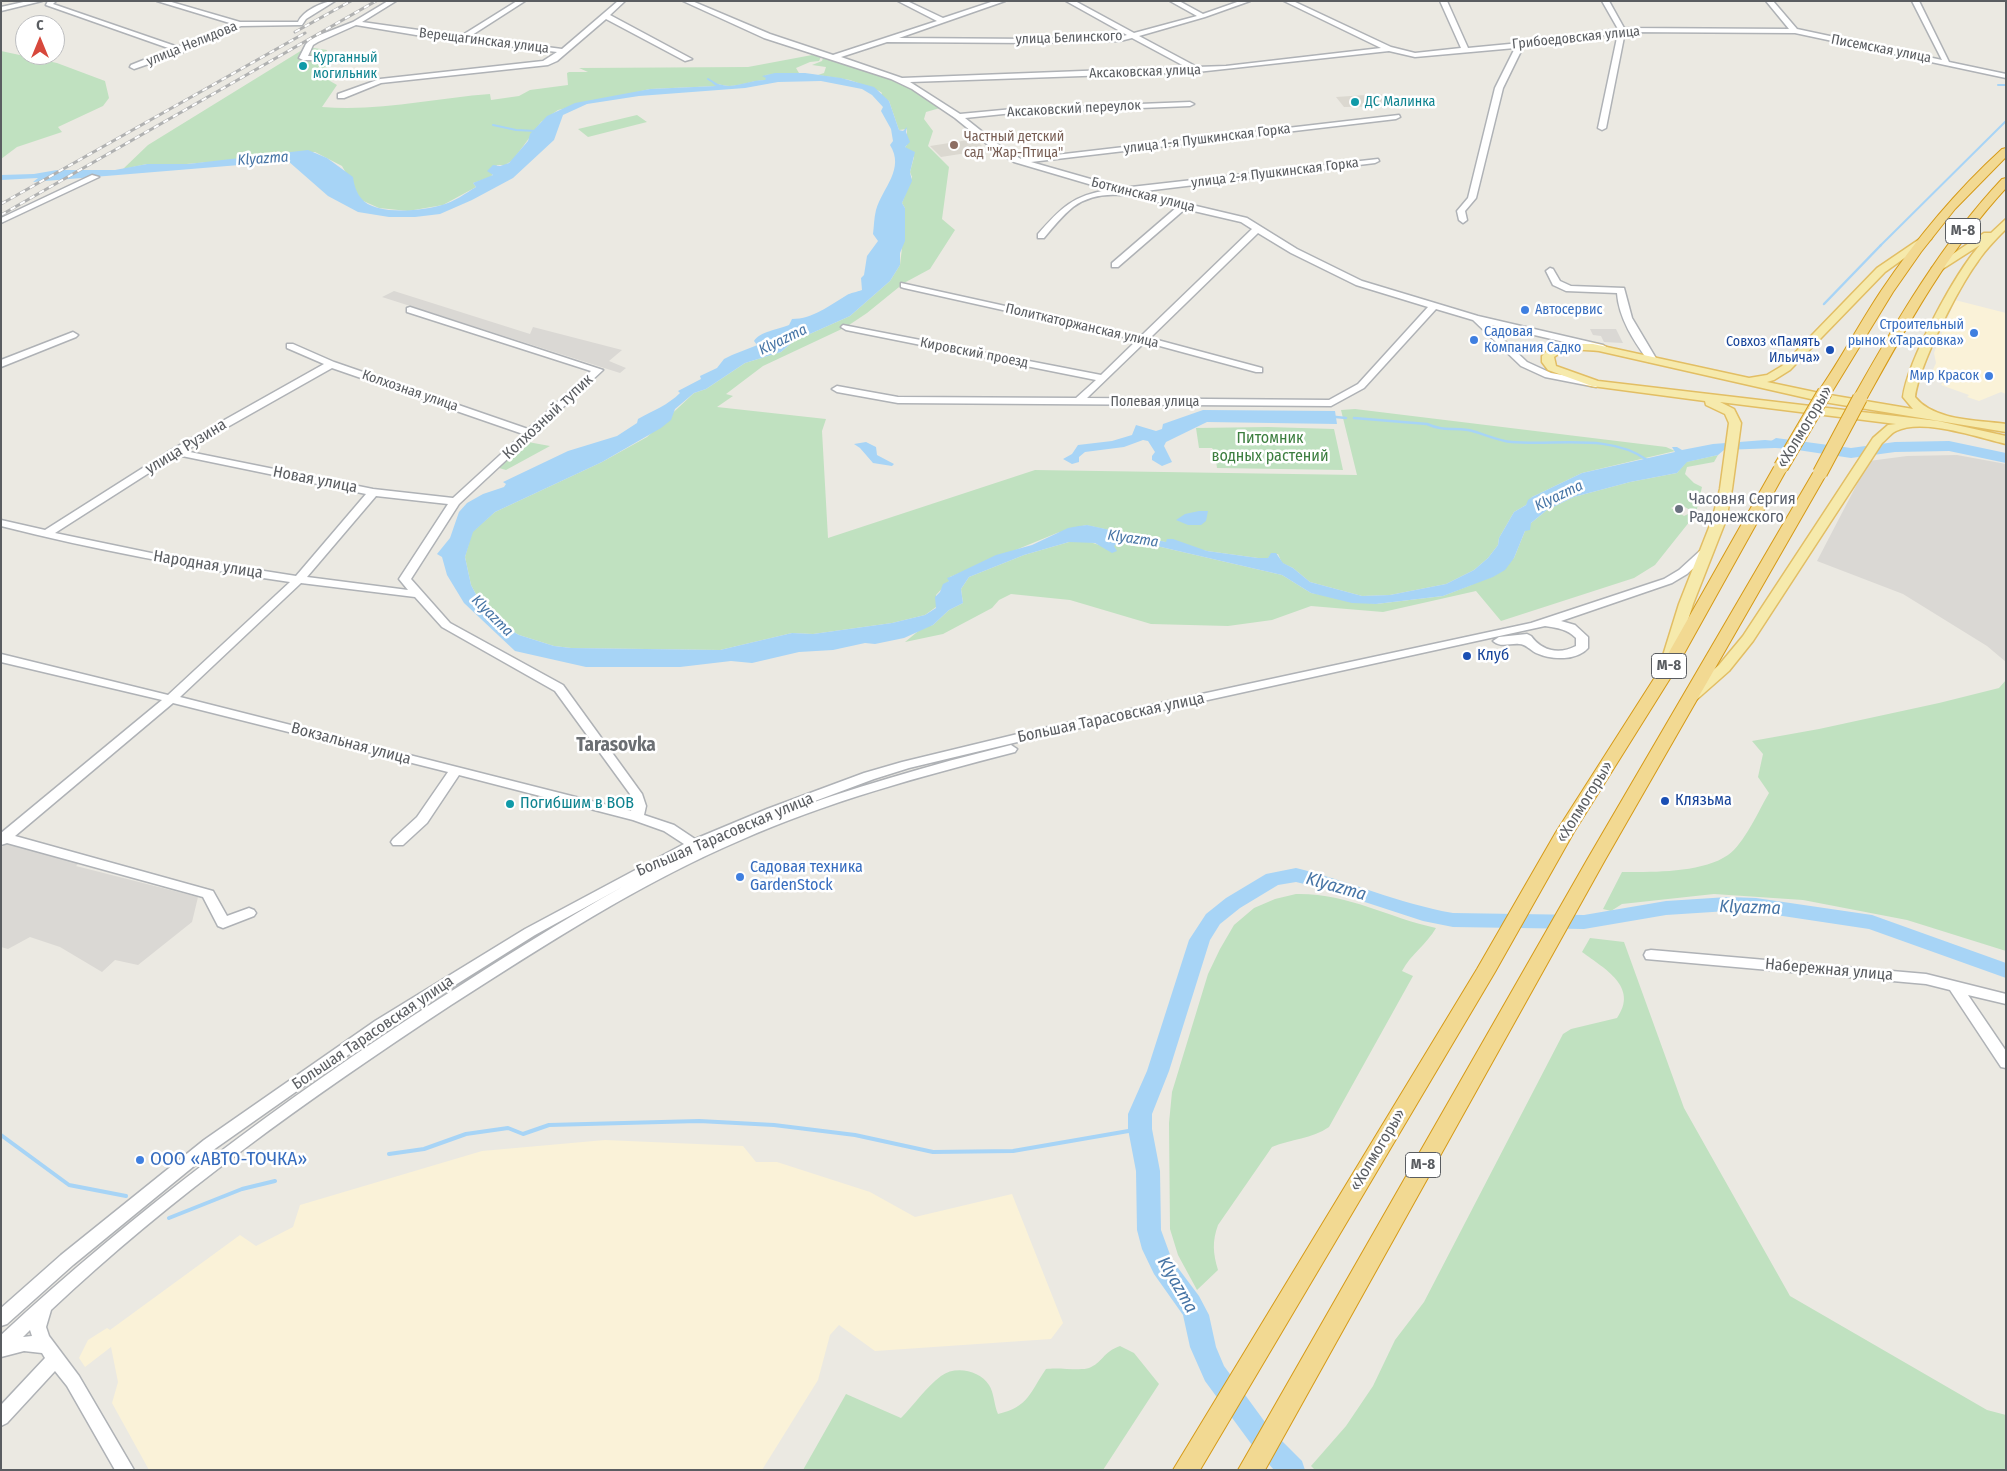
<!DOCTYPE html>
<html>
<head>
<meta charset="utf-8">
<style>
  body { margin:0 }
  #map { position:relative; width:2007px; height:1471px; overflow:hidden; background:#ebe9e2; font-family:"Fira Sans Condensed",sans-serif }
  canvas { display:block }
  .frame { position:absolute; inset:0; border:2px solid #5a5d61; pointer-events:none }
  .north { position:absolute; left:15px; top:15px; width:50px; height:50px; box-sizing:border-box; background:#fff; border:1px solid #bdbec0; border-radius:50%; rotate:0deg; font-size:14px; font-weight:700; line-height:20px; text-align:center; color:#5a5d61 }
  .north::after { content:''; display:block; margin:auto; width:18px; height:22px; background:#d7483c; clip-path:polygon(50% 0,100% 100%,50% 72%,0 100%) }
</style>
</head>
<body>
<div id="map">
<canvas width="2007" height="1471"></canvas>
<div class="frame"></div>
<div class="north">С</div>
</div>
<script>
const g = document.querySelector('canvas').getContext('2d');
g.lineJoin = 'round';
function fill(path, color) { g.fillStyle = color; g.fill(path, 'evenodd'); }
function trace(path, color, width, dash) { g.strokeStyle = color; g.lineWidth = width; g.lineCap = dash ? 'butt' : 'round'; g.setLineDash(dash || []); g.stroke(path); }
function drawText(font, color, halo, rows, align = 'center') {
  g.font = font + ' "Fira Sans Condensed",sans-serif'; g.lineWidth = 5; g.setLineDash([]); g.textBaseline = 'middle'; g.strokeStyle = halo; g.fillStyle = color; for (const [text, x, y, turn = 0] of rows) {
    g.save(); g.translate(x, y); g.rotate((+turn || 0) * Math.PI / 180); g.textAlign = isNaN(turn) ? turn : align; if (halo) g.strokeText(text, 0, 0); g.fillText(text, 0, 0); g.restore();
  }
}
const commercial = new Path2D(`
  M1955 300 2006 313V394L2001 392 1979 401 1967 397 1969 395 1941 385 1945 379 1930 376 1936 363 1934 353Z
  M605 1140 743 1146 756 1162H777L870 1192 915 1217 1012 1194 1063 1323 1051 1339 875 1351 839 1325 830 1335 818 1380 762 1470H149L112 1403 118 1382 111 1347 85 1367 79 1358 88 1340 107 1328 110 1330 240 1235 256 1246 293 1227 300 1205 482 1151Z`);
const industrial = new Path2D(`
  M394 291 530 334 533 327 622 350 609 361 626 368 620 373 382 297Z
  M1590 329H1616L1623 343 1604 342 1601 336 1593 335Z
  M1957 455 2006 464V662L1987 646 1903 594 1817 561 1869 461 1907 456Z
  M8 842 81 861 76 866 198 897 192 922 138 965 115 960 102 972 60 947 30 937 8 949 1 947V848Z`);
const education = new Path2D(`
  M1381 94 1396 106 1344 107 1336 97Z
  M975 139 986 150 941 157 930 146Z`);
const green = new Path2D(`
  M307 47 327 50 325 59 336 61 315 75 339 78 330 81 337 85 322 107C379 112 434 98 490 94L491 100 519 96 530 90 568 85 567 73 569 72H588L579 68 748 67 812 55 821 57 819 61 810 62 796 68 799 73 765 75 768 78 766 80C751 80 733 90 719 84L717 86 650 89 558 110 541 122 513 160 505 165H497L491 177 473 183 476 187 443 205 408 211 379 208 361 200 342 166 315 152 266 154 244 159 175 165 147 164 123 169 148 145Z
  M1 51 57 63 105 81 109 98 103 106 58 127 62 132 17 147 1 159Z
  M823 58C856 68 917 81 940 108L926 112 924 119 933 131 928 146 949 167 942 219 955 230 930 269 904 283 867 313 846 327 763 366 726 394 733 396 717 407 826 419 822 431 828 538 1035 470 1357 475 1341 410 1355 409 1666 447 1675 451 1582 473 1532 497 1526 505 1514 512 1499 538 1498 545 1488 558 1474 570 1446 584 1390 595 1362 596 1310 582 1293 568 1282 563 1278 554 1268 558H1258L1207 551 1086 525 1057 533 950 577 949 581 936 595V607L925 615 892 623 813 634 792 633 720 650 571 648 554 646 519 635 500 624 479 600 471 585 465 557 472 532 495 512 602 462 647 437 694 393 706 389 745 363 781 352 794 341 850 316 890 281 900 265 905 222V208L902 203 912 177 910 172 914 157 905 147 907 145V129L899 130 889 101 880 96 882 93 879 91 850 80 818 75 824 73 826 67 812 65 822 61Z
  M637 115 647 122 588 137 578 129Z
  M1268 427 1334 429 1343 470 1217 468 1215 453 1212 448H1199L1196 428Z
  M528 442 550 446 506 470 499 468Z
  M1718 455 1714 462 1687 467 1685 474 1694 483 1702 487 1696 513 1679 504 1671 508 1684 516 1688 514 1694 516 1655 565 1634 578 1501 621 1476 591 1383 612 1311 606 1272 620 1228 626 1151 624 1070 600 1011 594 999 600 992 608 943 634 905 642 922 628 933 625 949 610 963 603 961 589 969 577 1024 555 1069 542H1090L1102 546 1132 541 1148 544 1282 575 1311 593 1376 604 1443 596 1471 585 1514 558 1525 531 1531 523 1547 510 1574 497 1630 482 1677 473 1686 462Z
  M2006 680V951L1907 920 1803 900 1714 894 1622 904 1611 911 1603 909 1622 872C1653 872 1702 873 1728 855 1744 844 1759 810 1769 793L1758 777 1763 754 1752 741 1819 729 1939 703 1999 688Z
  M1296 894C1348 893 1386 917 1436 928 1427 944 1411 954 1402 971L1413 976 1329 1127C1312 1139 1291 1139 1272 1147L1218 1225C1212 1242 1213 1253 1218 1270L1197 1290 1178 1255 1170 1229 1169 1123 1172 1092 1208 974 1220 949 1234 925 1254 908 1275 899Z
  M1590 938 1624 942 1684 1108 1790 1296 1987 1410 2006 1415V1470H1315L1311 1466 1346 1426 1373 1386 1395 1340 1424 1302 1563 1034 1571 1029 1617 1018C1639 987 1605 969 1582 952Z
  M1120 1346 1134 1353 1159 1384 1103 1470H803L846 1394 901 1418C914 1405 926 1387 941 1376 956 1365 980 1371 989 1385 994 1392 994 1405 998 1414 1029 1407 1030 1392 1046 1369 1057 1367 1081 1371 1089 1368 1102 1363 1103 1352 1120 1346Z`);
const water = new Path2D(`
  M775 73H805L841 78 874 87 889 101 899 130 903 131 907 127 906 132 910 142 905 147 915 152 910 172 912 181 902 203 905 208V241L900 253V265L890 281 850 316 794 341 781 352 745 363 706 389 694 393 675 409 671 420 661 428 602 462 495 512 473 532 465 557 471 585 479 600 500 624 519 635 554 646 571 648 720 650 792 633 813 634 892 623 925 615 936 608 935 597 940 592 943 584 949 581 947 578 950 577 996 555 1032 545 1068 528 1079 526 1087 525 1166 542 1167 539H1173L1207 551 1258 558H1268L1271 553H1276L1283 563 1293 568 1310 582 1362 596 1390 595 1446 584 1474 570 1488 558 1498 545 1499 538 1514 512 1526 505 1528 500 1532 497 1582 473 1675 452 1672 447H1677L1682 450 1713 444 1765 440 1796 443 1792 449 1775 448 1724 450 1718 455 1687 462 1677 473 1630 482 1574 497 1547 510 1531 523 1530 530 1525 531 1514 558 1505 570 1493 577 1443 596 1376 604 1352 603 1311 593 1282 575 1148 544 1132 541 1118 543 1114 546 1117 551 1112 553 1095 543 1069 542 1024 555 969 577 961 589 963 603 949 610 933 625 904 638 875 644 865 643 833 650 799 652 752 663 731 661 680 667H586L515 651 464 603 447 575 442 557 437 554 450 538 459 512 467 503 483 494 504 487 506 484 503 482 568 451 617 436 637 423 638 419C654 410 668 405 680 393L678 391 701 379 700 376 717 368 724 359 732 355 755 346 757 345 754 341C759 332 779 329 789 325L792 319C813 319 830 305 847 295 850 293 857 292 862 290L861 278 864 275 867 256 878 241 873 234C874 226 874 218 876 210 883 187 905 169 890 145L893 141 891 129 881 111 883 107 872 95 862 89 821 81 778 82 745 88 639 96 587 104 563 115 554 140 513 178 472 200 440 214 415 217H389L358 212 328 196 288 161 33 182 38 178 1 180V175L34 174 57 170H115L147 164H188L308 150 327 158 353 177C354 184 356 192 361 198 374 216 423 211 442 205 454 202 466 193 476 187L473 183 493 175 487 171 493 165 500 166 509 163 528 141 530 134 547 116 575 103 650 89 716 86 712 83C718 83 723 86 729 86 741 85 753 80 765 80L766 78 762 76Z
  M1203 410 1335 411 1337 424 1207 422 1166 442 1164 446 1172 462 1162 466 1152 460V456L1155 452 1148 441 1143 440 1124 447 1085 452 1079 457V462L1072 464 1063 459 1072 454 1078 445 1112 441 1132 435 1136 425 1156 431 1162 429 1163 424Z
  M866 442 876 447 877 455 894 464 892 466 873 463 860 448 854 444Z
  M1199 511H1208L1206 521 1201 525H1188L1176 520 1185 514Z`);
const streamFar2 = new Path2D(`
  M708 79 716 84
  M1998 85H2006
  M493 125 516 130 536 131
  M1880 246 2006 121`);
const streamFar1 = new Path2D(`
  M1824 304 1881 245
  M1336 417 1346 418
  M1354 418 1427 424C1445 432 1451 427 1468 430 1483 433 1497 441 1512 442 1555 446 1610 433 1647 460`);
const stream = new Path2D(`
  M1 1135 69 1185 126 1196
  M389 1154 424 1149 466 1134 508 1128 523 1134 549 1125 699 1121 774 1125 855 1135 933 1152 1013 1151 1140 1129
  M169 1218 242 1189 275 1181`);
const river = new Path2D(`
  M1776 438 1851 448 1895 442 1949 441 2006 453V463L1949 451 1895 452 1851 458 1771 446 1768 443Z
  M1296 868C1349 881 1400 904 1453 913L1584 915 1666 901 1728 897 1756 898 1872 915 2006 963V978L1869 929 1756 912 1728 911 1666 915 1584 929 1453 927 1423 921 1325 889 1296 882 1278 885 1240 908 1220 924 1210 940 1169 1071 1152 1114V1129L1160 1171 1161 1230 1172 1260 1199 1296 1209 1315 1216 1347 1224 1366 1270 1429 1302 1461 1305 1470H1274L1252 1445 1205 1381 1190 1347 1183 1315 1154 1274 1142 1249 1137 1230 1136 1171 1128 1129V1114L1147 1071 1189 940 1206 914 1226 898 1266 874Z`);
const minor = new Path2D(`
  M28 1H42L1 11V7Z
  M48 1H56L53 4 178 47 233 24 157 1H168L240 22H298C303 11 323 1 335 1L306 19 302 25 241 26 183 52 134 69 130 67 131 65 171 49 46 5Z
  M388 1H396L362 22 461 36 517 1H525L469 37 562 49 618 1H625L610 15 692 59 685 61 606 19 557 61 548 65 381 83 344 98H338V94L380 79 543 61 557 52 416 35 356 25 318 42 313 45 308 56 365 57 369 59 368 61 303 60 299 58 306 44 312 38 353 22Z
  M683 1H692L770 34 833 55 937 21 898 1H907L943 18 994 1H1005L899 38 1032 39 1120 37 1127 35 1066 1H1075L1134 33 1197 16 1170 1H1179L1203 14 1240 1H1250L1205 17 1139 36 1197 67 1226 66 1381 48 1284 1H1293L1391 47 1415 53 1461 48 1440 1H1447L1468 48 1520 43 1618 29 1602 1H1609L1624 28 1789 29 1766 1H1773L1797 29 1942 60 1912 1H1919L1949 62 2006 74V78L1795 33 1625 32 1606 128 1602 130 1598 128 1618 33 1523 47 1503 88 1476 198 1465 211 1467 220 1463 223 1459 220 1457 211 1468 198 1495 88 1515 48 1415 57 1389 51 1197 72 910 82 960 114 1013 109 1190 102 1194 104 1190 106 1013 113 965 118 1004 149 1021 159 1399 115 1400 117 1396 119 1031 162 1122 188 1378 159 1379 161 1375 163 1137 192 1247 218 1297 249 1362 281 1478 316 1603 345 1608 348 1603 351 1487 324 1527 362 1551 373 1596 381 1601 384 1596 387 1545 377 1521 366 1473 320 1436 309 1364 388 1331 406 898 403 837 392 832 389 837 386 898 397 1076 398 1096 380 846 330 841 327 843 325 1101 375 1137 340 904 288 901 287V283L1141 336 1252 229 1241 222 1185 209 1118 267H1112V263L1177 207C1143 199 1104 184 1073 207 1062 216 1053 227 1044 238H1038V234C1061 208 1073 195 1109 190L1014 162 998 153 955 118 912 89 891 79 764 38ZM1132 38 1186 67 902 78 841 57 887 42 1032 43 1120 41ZM1258 233 1291 253 1356 285 1428 307 1358 384 1329 400 1087 398 1145 342 1256 372H1262V368L1150 338Z
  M92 175 99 177 1 223V218Z
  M1550 268 1553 269 1560 281 1571 286 1624 288 1632 318 1657 360 1655 362H1649C1634 341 1619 319 1617 293L1566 291 1553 285 1546 271Z
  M410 307 603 370 459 504 411 579 450 623 563 685 642 794 646 806 644 815 674 825 695 839 767 809 864 773 902 762 1030 731 1531 623 1664 579 1679 570 1702 549 1706 548 1712 551 1687 574 1672 583 1561 621 1575 625 1588 637V648C1577 661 1551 660 1536 653 1530 650 1526 644 1519 644 1511 643 1500 648 1493 641L1499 637 1527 634 1531 636C1542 651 1559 655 1576 646V638C1567 629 1558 628 1545 626L1030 739 909 768 874 779 772 817C851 788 930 765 1011 745L1017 749 1015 752C922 776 829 801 741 840 638 884 545 945 451 1005 311 1097 173 1195 51 1310L46 1327 49 1336 79 1376 134 1470H115L67 1386 55 1371 7 1423 1 1426V1405L45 1358 42 1353 24 1351 1 1357V1335C137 1209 284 1099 439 999 500 960 561 921 624 886L535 935 385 1029 216 1148 73 1265 7 1324 1 1326V1308L61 1255 204 1140 375 1021 525 929 684 844 664 831 633 820 459 775 427 823 403 845H393L391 842 393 839 417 817 448 772 173 703 15 836 213 891 227 916 249 908 254 910 256 913 254 916 223 928 218 926 203 897 7 843 1 845V833L162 700 1 662V654L168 695 290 582C192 568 96 550 1 526V520L45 530 171 450 324 364 287 348V344H293L334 362 528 429 591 371 407 312V308ZM332 368 523 434 453 498 373 489 185 451ZM177 455 366 494 296 576 156 554 55 533ZM376 496 448 504 399 579 408 590 307 577ZM301 583 415 597 442 627 555 691 630 794 632 806 631 811 180 697ZM30 1330 32 1336 23 1337Z
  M73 332 78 335 76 337 1 367V360Z
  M1651 950 1926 974 2006 994V1004L1968 995 2006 1051V1068L2001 1067 1950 990 1926 984 1646 959 1644 955 1646 951Z`);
const major = new Path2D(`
  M2006 219V229C1996 239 1986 249 1978 261 1958 288 1919 365 1915 397 1934 421 1977 420 2006 424V432L1824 402 1599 351C1584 350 1567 347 1554 357L1556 366 1598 381 1938 421 2006 436V444C1976 437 1923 418 1896 431 1891 433 1886 440 1882 443L1753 641 1729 671 1695 701H1685L1683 698 1685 695 1719 665 1743 636 1873 438 1888 425 1896 424 1720 402 1734 409 1741 423 1732 489 1726 520 1693 604 1675 662 1668 666 1661 662 1679 604 1712 520 1720 489 1729 423 1725 414 1706 405 1705 401 1592 386 1548 370 1542 362V356L1549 349 1566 344H1593L1749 378 1767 375 1782 366 1877 268 1927 234 1932 237 1931 239 1885 272 1790 370 1774 380 1767 382 1824 394 1913 409 1903 397C1908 360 1955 273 1980 245L1941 270 1937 271 1932 268 1984 233H1991Z`);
const highway = new Path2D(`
  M2006 148V157L1955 209 1921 252 1893 292 1830 395H1820L1818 392C1841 359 1859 324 1881 291 1916 239 1956 191 2002 149Z
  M2006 178V188C1948 251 1908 324 1867 398L1860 402 1855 401 1853 398C1897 320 1941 244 2002 179Z
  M1781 463 1788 467 1671 677 1574 832 1495 972 1200 1470H1173L1477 969 1556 832 1655 677 1774 467Z
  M1820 469 1827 473 1605 860 1265 1470H1238L1587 860 1813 473Z`);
const rail = new Path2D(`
  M295 32 351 1
  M1 204 305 33
  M1 215 376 1`);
const highwayBridge = new Path2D(`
  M1781 467 1825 392
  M1820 473 1860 398`);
const markers = [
  [303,66,5,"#0f9aa8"],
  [1355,102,5,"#0f9aa8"],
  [954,145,5,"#8d6e63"],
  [1525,310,5,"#3f7fe0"],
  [1974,333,5,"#3f7fe0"],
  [1474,340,5,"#3f7fe0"],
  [1830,350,5,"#1a4fb4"],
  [1989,376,5,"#3f7fe0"],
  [1679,509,5,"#6b7280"],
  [1467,656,5,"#1a4fb4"],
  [1665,801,5,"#1a4fb4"],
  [510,804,5,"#0f9aa8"],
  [740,877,5,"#3f7fe0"],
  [140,1160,5,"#3f7fe0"]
];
const farStreetnames = [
  ["улица Белинского",1069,38,-2],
  ["Грибоедовская улица",1576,38,-6],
  ["Верещагинская улица",484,41,7],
  ["улица Нелидова",192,44,-22],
  ["Писемская улица",1881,49,11],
  ["Аксаковская улица",1145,72,-2],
  ["Аксаковский переулок",1074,109,-3],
  ["улица 1-я Пушкинская Горка",1207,139,-7],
  ["улица 2-я Пушкинская Горка",1275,173,-7],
  ["Боткинская улица",1143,195,14],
  ["Политкаторжанская улица",1082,326,13],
  ["Кировский проезд",974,353,11],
  ["Колхозная улица",410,391,19],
  ["Полевая улица",1155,402]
];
const farCulturenames = [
  ["Курганный",313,58],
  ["могильник",313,74],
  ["ДС Малинка",1365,102]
];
const farEducationnames = [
  ["Частный детский",964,137],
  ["сад \"Жар-Птица\"",964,153]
];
const farShopnames = [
  ["Автосервис",1535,310],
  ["Строительный",1964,325,"right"],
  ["рынок «Тарасовка»",1964,341,"right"],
  ["Садовая",1484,332],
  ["Компания Садко",1484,348],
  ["Мир Красок",1979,376,"right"]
];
const farTransitnames = [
  ["Совхоз «Память",1820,342],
  ["Ильича»",1820,358]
];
const farWaternames = [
  ["Klyazma",263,159,-4],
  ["Klyazma",783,340,-26],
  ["Klyazma",1559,496,-26],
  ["Klyazma",1133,539,8],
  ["Klyazma",492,616,45]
];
const shields = [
  [1963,231,35],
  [1669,666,35],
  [1423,1165,35]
];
const shieldNames = [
  ["М-8",1963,231],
  ["М-8",1669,666],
  ["М-8",1423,1165]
];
const streetNames = [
  ["Колхозный тупик",548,417,-43],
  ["«Холмогоры»",1805,427,-59],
  ["улица Рузина",186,447,-31],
  ["Новая улица",315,480,11],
  ["Народная улица",208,565,9],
  ["Большая Тарасовская улица",1111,718,-12],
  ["Вокзальная улица",351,744,15],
  ["«Холмогоры»",1585,802,-58],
  ["Большая Тарасовская улица",725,835,-23],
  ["Набережная улица",1829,970,5],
  ["Большая Тарасовская улица",373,1033,-34],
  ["«Холмогоры»",1378,1150,-59]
];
const parkNames = [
  ["Питомник",1270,439],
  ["водных растений",1270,457]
];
const worshipNames = [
  ["Часовня Сергия",1689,500],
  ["Радонежского",1689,518]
];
const transitNames = [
  ["Клуб",1477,656],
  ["Клязьма",1675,801]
];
const cultureNames = [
  ["Погибшим в ВОВ",520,804]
];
const shopNames = [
  ["Садовая техника",750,868],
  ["GardenStock",750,886]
];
const waterNames = [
  ["Klyazma",1336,887,16],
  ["Klyazma",1750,908,2],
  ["Klyazma",1177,1285,60]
];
const quarterNames = [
  ["Tarasovka",616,746]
];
const nearShopnames = [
  ["ООО «АВТО-ТОЧКА»",150,1160]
];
fill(commercial, '#faf2d8');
fill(industrial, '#dad8d4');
fill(education, '#dbd8d0');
fill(green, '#c0e1c0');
fill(water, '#a7d4f6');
trace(streamFar2, '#a7d4f6', 2);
trace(streamFar1, '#a7d4f6', 2.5);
trace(stream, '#a7d4f6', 4);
fill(river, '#a7d4f6');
trace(minor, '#afb2b6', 3);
trace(major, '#e2be64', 3);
trace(highway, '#d69a17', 2);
fill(minor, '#fff');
fill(major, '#f6eaac');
fill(highway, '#f2d992');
trace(rail, '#b0b1b1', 3);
trace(rail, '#fff', 2, [5.5]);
trace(highwayBridge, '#d69a17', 16, []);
trace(highwayBridge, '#f2d992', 14);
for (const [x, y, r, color] of markers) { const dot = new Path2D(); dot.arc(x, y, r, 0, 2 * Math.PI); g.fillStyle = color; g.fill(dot); trace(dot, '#fff', 2); }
drawText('14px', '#5a5d61', '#fff', farStreetnames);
drawText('14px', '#0d838f', '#fff', farCulturenames, 'left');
drawText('14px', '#785e54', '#fff', farEducationnames, 'left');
drawText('14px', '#366cbe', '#fff', farShopnames, 'left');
drawText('14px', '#164399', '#fff', farTransitnames, 'right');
drawText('italic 15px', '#4775a6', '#fff', farWaternames);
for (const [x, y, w] of shields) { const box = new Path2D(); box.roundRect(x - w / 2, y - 12.5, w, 25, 4); g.fillStyle = '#fff'; g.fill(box); trace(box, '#5a5d61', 1); }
drawText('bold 15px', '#5a5d61', null, shieldNames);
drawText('16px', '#5a5d61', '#fff', streetNames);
drawText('16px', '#3c7e3f', '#fff', parkNames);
drawText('16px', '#5b616d', '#fff', worshipNames, 'left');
drawText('16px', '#164399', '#fff', transitNames, 'left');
drawText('16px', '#0d838f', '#fff', cultureNames, 'left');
drawText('16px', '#366cbe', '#fff', shopNames, 'left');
drawText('italic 18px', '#4775a6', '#fff', waterNames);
drawText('bold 19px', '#6b6f73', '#fff', quarterNames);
drawText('19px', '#366cbe', '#fff', nearShopnames, 'left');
</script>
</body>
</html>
